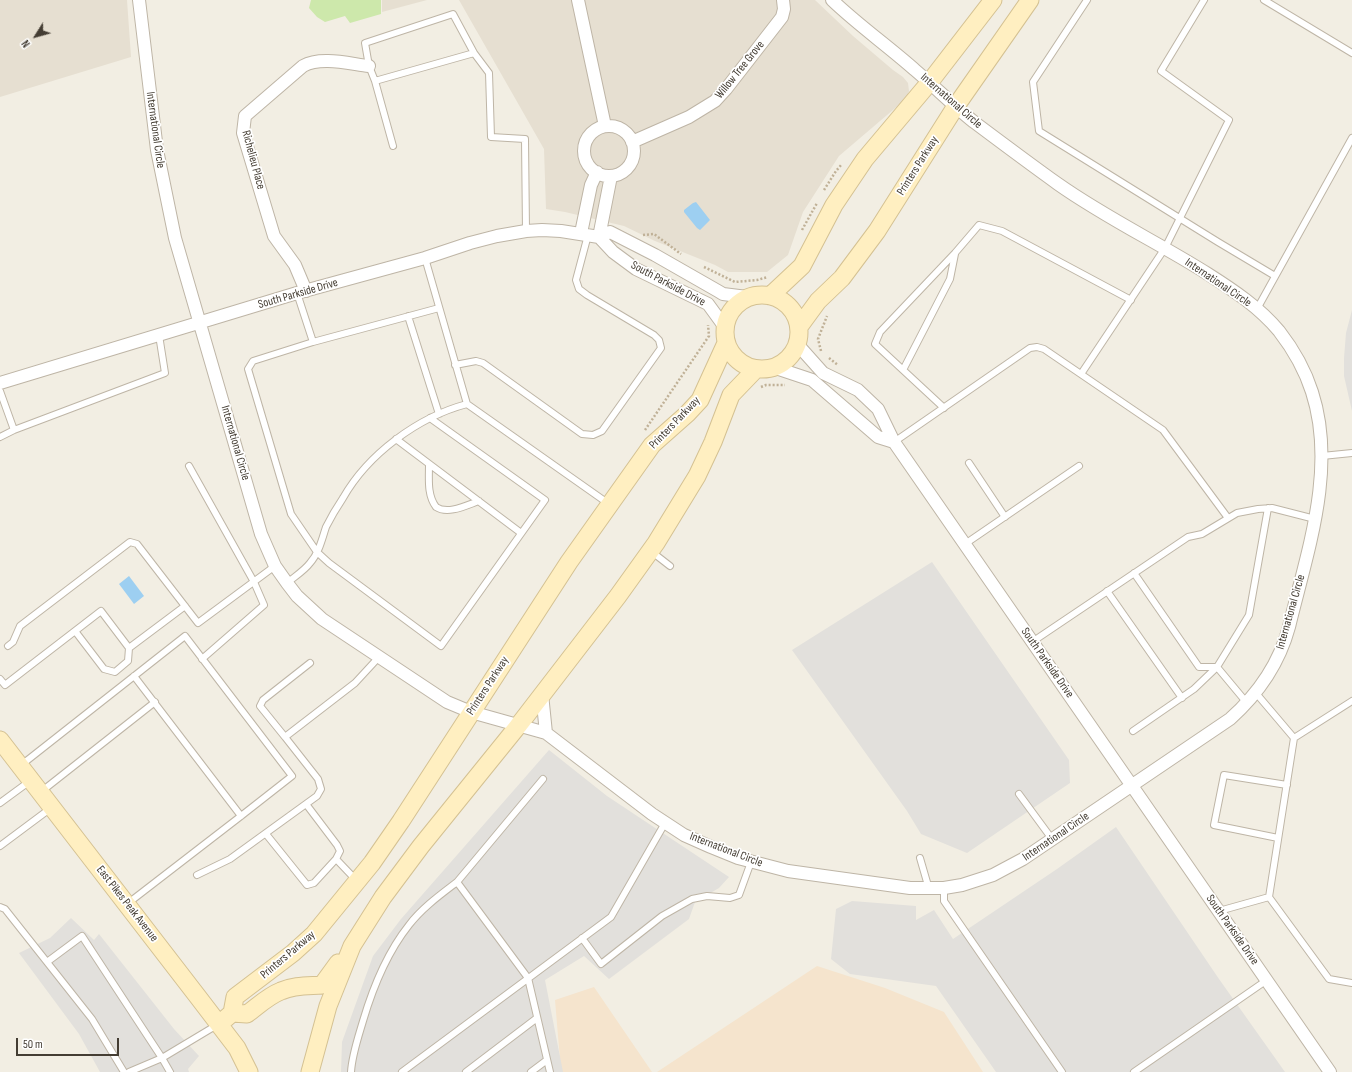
<!DOCTYPE html>
<html>
<head>
<meta charset="utf-8">
<style>
  body { margin:0 }
  #map { position:relative; width:1352px; height:1072px; overflow:hidden; background:#f2eee3; font-family:"Sofia Sans Condensed",sans-serif }
  canvas { display:block }
  .north { position:absolute; left:16px; top:16px; width:40px; height:40px; -webkit-text-stroke:3px #fff; paint-order:stroke; rotate:233deg; font-size:11px; font-weight:700; line-height:16px; text-align:center; color:#443d33 }
  .north::after { content:''; display:block; margin:auto; width:14px; height:18px; background:#443d33; clip-path:polygon(50% 0,100% 100%,50% 72%,0 100%) }
  .scale { position:absolute; left:16px; top:1038px; width:103px; height:18px; box-sizing:border-box; border:2px solid #443d33; border-top:0; padding-left:5px; font-size:12px; line-height:14px; white-space:nowrap; color:#443d33; -webkit-text-stroke:3px #fff; paint-order:stroke }
</style>
</head>
<body>
<div id="map">
<canvas width="1352" height="1072"></canvas>
<div class="north">N</div>
<div class="scale">50 m</div>
</div>
<script>
const g = document.querySelector('canvas').getContext('2d');
g.lineJoin = 'round';
function fill(path, color) { g.fillStyle = color; g.fill(path, 'evenodd'); }
function trace(path, color, width, dash) { g.strokeStyle = color; g.lineWidth = width; g.lineCap = dash ? 'butt' : 'round'; g.setLineDash(dash || []); g.stroke(path); }
function drawText(font, color, halo, rows, align = 'center') {
  g.font = font + ' "Sofia Sans Condensed",sans-serif'; g.lineWidth = 3.5; g.setLineDash([]); g.textBaseline = 'middle'; g.strokeStyle = halo; g.fillStyle = color; for (const [text, x, y, turn = 0] of rows) {
    g.save(); g.translate(x, y); g.rotate((+turn || 0) * Math.PI / 180); g.textAlign = isNaN(turn) ? turn : align; if (halo) g.strokeText(text, 0, 0); g.fillText(text, 0, 0); g.restore();
  }
}
const residential = new Path2D(`
  M0 0H127L131 57 0 97Z
  M382 0H427L382 12Z
  M459 0H815L853 36 893 70 903 77 908 83 909 91 907 98 839 156 803 212 788 255 767 272H728L715 265 655 241 624 226 565 212 546 209 544 149Z`);
const commercial = new Path2D(`
  M817 966 885 988 944 1012 983 1072H657Z
  M594 987 652 1072H561L555 1000Z`);
const green = new Path2D(`
  M311 0H381V14L350 23 345 16 325 22 317 17 309 8Z`);
const parking = new Path2D(`
  M1352 310V411L1344 376V358L1346 333Z
  M932 562 1069 760 1070 783 967 853 921 834 907 811 792 650Z
  M549 750 607 796 729 877 719 888 695 902 689 919 609 979 584 956 545 980 563 1072H341L342 1042 373 956 401 919Z
  M1116 827 1219 979 1285 1072H996L936 986 850 974 831 959 836 909 852 901 916 906V920L934 910 953 939 1057 869Z
  M71 918 94 940 99 934 174 1029 199 1056 188 1069 189 1072H100L79 1034 19 953 50 938Z`);
const water = new Path2D(`
  M696 202 710 220 700 230 697 228 684 212V210L693 203Z
  M129 576 144 596 134 604 119 584Z`);
const path = new Path2D(`
  M824 190 836 171 842 164
  M802 230 817 203
  M643 235 654 234 681 254
  M704 267 735 282 757 280 768 277
  M821 351 818 339 827 316
  M829 358 838 365
  M761 387 766 385H785
  M645 430 709 336 708 325`);
const service = new Path2D(`
  M1087 0 1033 82 1039 131 1218 242 1275 276
  M1264 0 1352 53
  M375 81 474 53 489 73 491 137 525 139 526 231
  M393 146 375 81 369 66 365 43 453 14 474 53
  M425 258 467 404
  M297 293 313 342
  M1257 309 1352 138
  M408 316 439 414
  M455 365 476 361 483 363 582 434 593 435 602 431 661 348 659 340 654 335 587 295 579 289 576 280 588 235
  M903 370 950 279 955 254
  M1081 374 1165 248 1229 120 1161 71 1204 0
  M0 391 14 430 0 437
  M944 408 875 344 880 332 955 253 979 225 1002 231 1131 300
  M430 418 545 500 441 646 329 563 317 552 291 514 248 369 253 361 313 342 439 308
  M14 430 165 373 159 335
  M396 439 521 533
  M894 442 1030 348 1037 347 1044 349 1163 430 1228 518
  M1322 456 1352 453
  M969 463 1005 517
  M429 464C429 479 427 495 436 507 448 515 467 505 479 501
  M189 466 254 582 264 605 202 659
  M965 544 1079 466
  M652 552 670 566
  M1134 573 1199 667H1217L1247 703
  M287 583C294 577 304 571 310 563 319 553 322 539 326 527 331 517 337 507 343 498 368 454 418 417 467 404L609 504
  M1107 591 1182 698
  M75 631 104 669 115 672 128 661 129 648
  M1032 642 1188 537 1202 534 1237 513 1258 509 1272 508 1315 519
  M8 646 13 642 20 626 130 542 137 544 198 623 275 566
  M310 663 263 700 260 706 285 737 355 683 379 657
  M134 676 241 816
  M0 679 5 685 101 611 129 648 185 606
  M1133 731 1194 689 1217 667 1249 615 1268 508
  M1294 738 1352 701
  M20 766 185 636 292 776 241 816 127 904
  M543 779 457 882 528 978 550 1072
  M42 791 155 702
  M1019 794 1052 839
  M0 803 30 781
  M306 804 337 845 340 851 336 859 356 880
  M266 834 307 885 314 883 336 859
  M1278 838 1214 825 1224 775 1287 785
  M0 846 51 808
  M920 858 929 889
  M197 875 230 859 317 796 321 789 318 779 285 737
  M944 888V901L1062 1072
  M1269 897 1329 979 1352 983
  M0 907 5 909 92 1019 124 1072
  M1219 911 1269 897 1294 738 1255 692
  M582 938 601 964 662 916 692 899 707 896 730 898 739 895 751 862
  M47 962 82 936 162 1058 170 1072
  M129 1072 162 1058 217 1025
  M351 1072C352 1055 358 1038 363 1021 373 987 386 954 409 925 422 908 440 895 457 882
  M402 1072 611 917 665 823
  M466 1072 537 1018
  M531 1072 547 1060
  M1134 1072 1267 980`);
const minor = new Path2D(`
  M139 0 157 150 175 238 261 534 275 566 287 583 297 596 322 619 447 702 471 712 546 733 652 814 684 835 711 847 738 858 788 871 910 888H944L962 885 993 875 1023 859 1230 719C1258 694 1279 664 1289 627 1307 552 1337 469 1312 392 1305 370 1293 349 1279 331 1259 307 1233 290 1208 274 1159 243 1106 218 1058 184 1030 164 1002 143 974 122 954 106 935 87 915 70 888 46 858 25 832 0
  M578 0 605 126
  M584 151a25 25 0 1 1 50 0a25 25 0 1 1-50 0Z
  M632 142 689 117 715 101 726 89 782 17 784 9 783 0
  M581 233 591 185 597 172
  M599 237 610 232 655 255 718 291 723 294 747 297
  M599 237 611 176
  M306 291 295 265 274 236 243 133 245 116 303 66C321 56 350 64 369 66
  M798 345 823 373 858 390 878 409 894 442 1330 1072
  M776 368 812 380 878 437 894 442
  M0 383 297 293 425 258 470 243 497 236 526 231 542 230 561 231 599 237 613 252 636 269 708 304 724 326
  M542 694 546 733`);
const secondary = new Path2D(`
  M725 332a37 37 0 1 1 74 0a37 37 0 1 1-74 0Z
  M770 296 802 266 834 205 865 159 929 83 993 0
  M799 327 818 301 842 278 877 231 956 106 1030 0
  M0 740 198 997 237 1048 249 1072
  M232 1013 235 997 293 953 314 934 372 863 401 821 569 562 652 445 687 414 700 400 726 343
  M224 1020 232 1013 247 1014C258 1006 268 996 281 991 294 985 309 986 322 985L338 963
  M310 1072 328 1006 352 946 383 897 421 846 518 726 618 596 656 543 697 476 713 442 731 395 756 369`);
const streetNames = [
  ["Willow Tree Grove",740,70,-51],
  ["International Circle",951,101,41],
  ["International Circle",155,130,82],
  ["Richelieu Place",253,160,75],
  ["Printers Parkway",918,166,-58],
  ["International Circle",1218,283,34],
  ["South Parkside Drive",668,284,28],
  ["South Parkside Drive",298,294,-16],
  ["Printers Parkway",675,423,-46],
  ["International Circle",235,443,74],
  ["International Circle",1291,612,-74],
  ["South Parkside Drive",1047,663,55],
  ["Printers Parkway",488,686,-57],
  ["International Circle",1056,837,-34],
  ["International Circle",726,850,21],
  ["East Pikes Peak Avenue",127,904,52],
  ["South Parkside Drive",1232,930,55],
  ["Printers Parkway",288,955,-40]
];
fill(residential, '#e6dfd1');
fill(commercial, '#f5e4cd');
fill(green, '#cde8ab');
fill(parking, '#e2e0dc');
fill(water, '#9dcff1');
trace(service, '#beb5a6', 8);
trace(minor, '#beb5a6', 14);
trace(secondary, '#d4c192', 19);
trace(path, '#c0b197', 2.5, [2, 2]);
trace(service, '#fff', 6);
trace(minor, '#fff', 12);
trace(secondary, '#ffefc1', 17);
drawText('12px', '#443d33', '#fff', streetNames);
</script>
</body>
</html>
